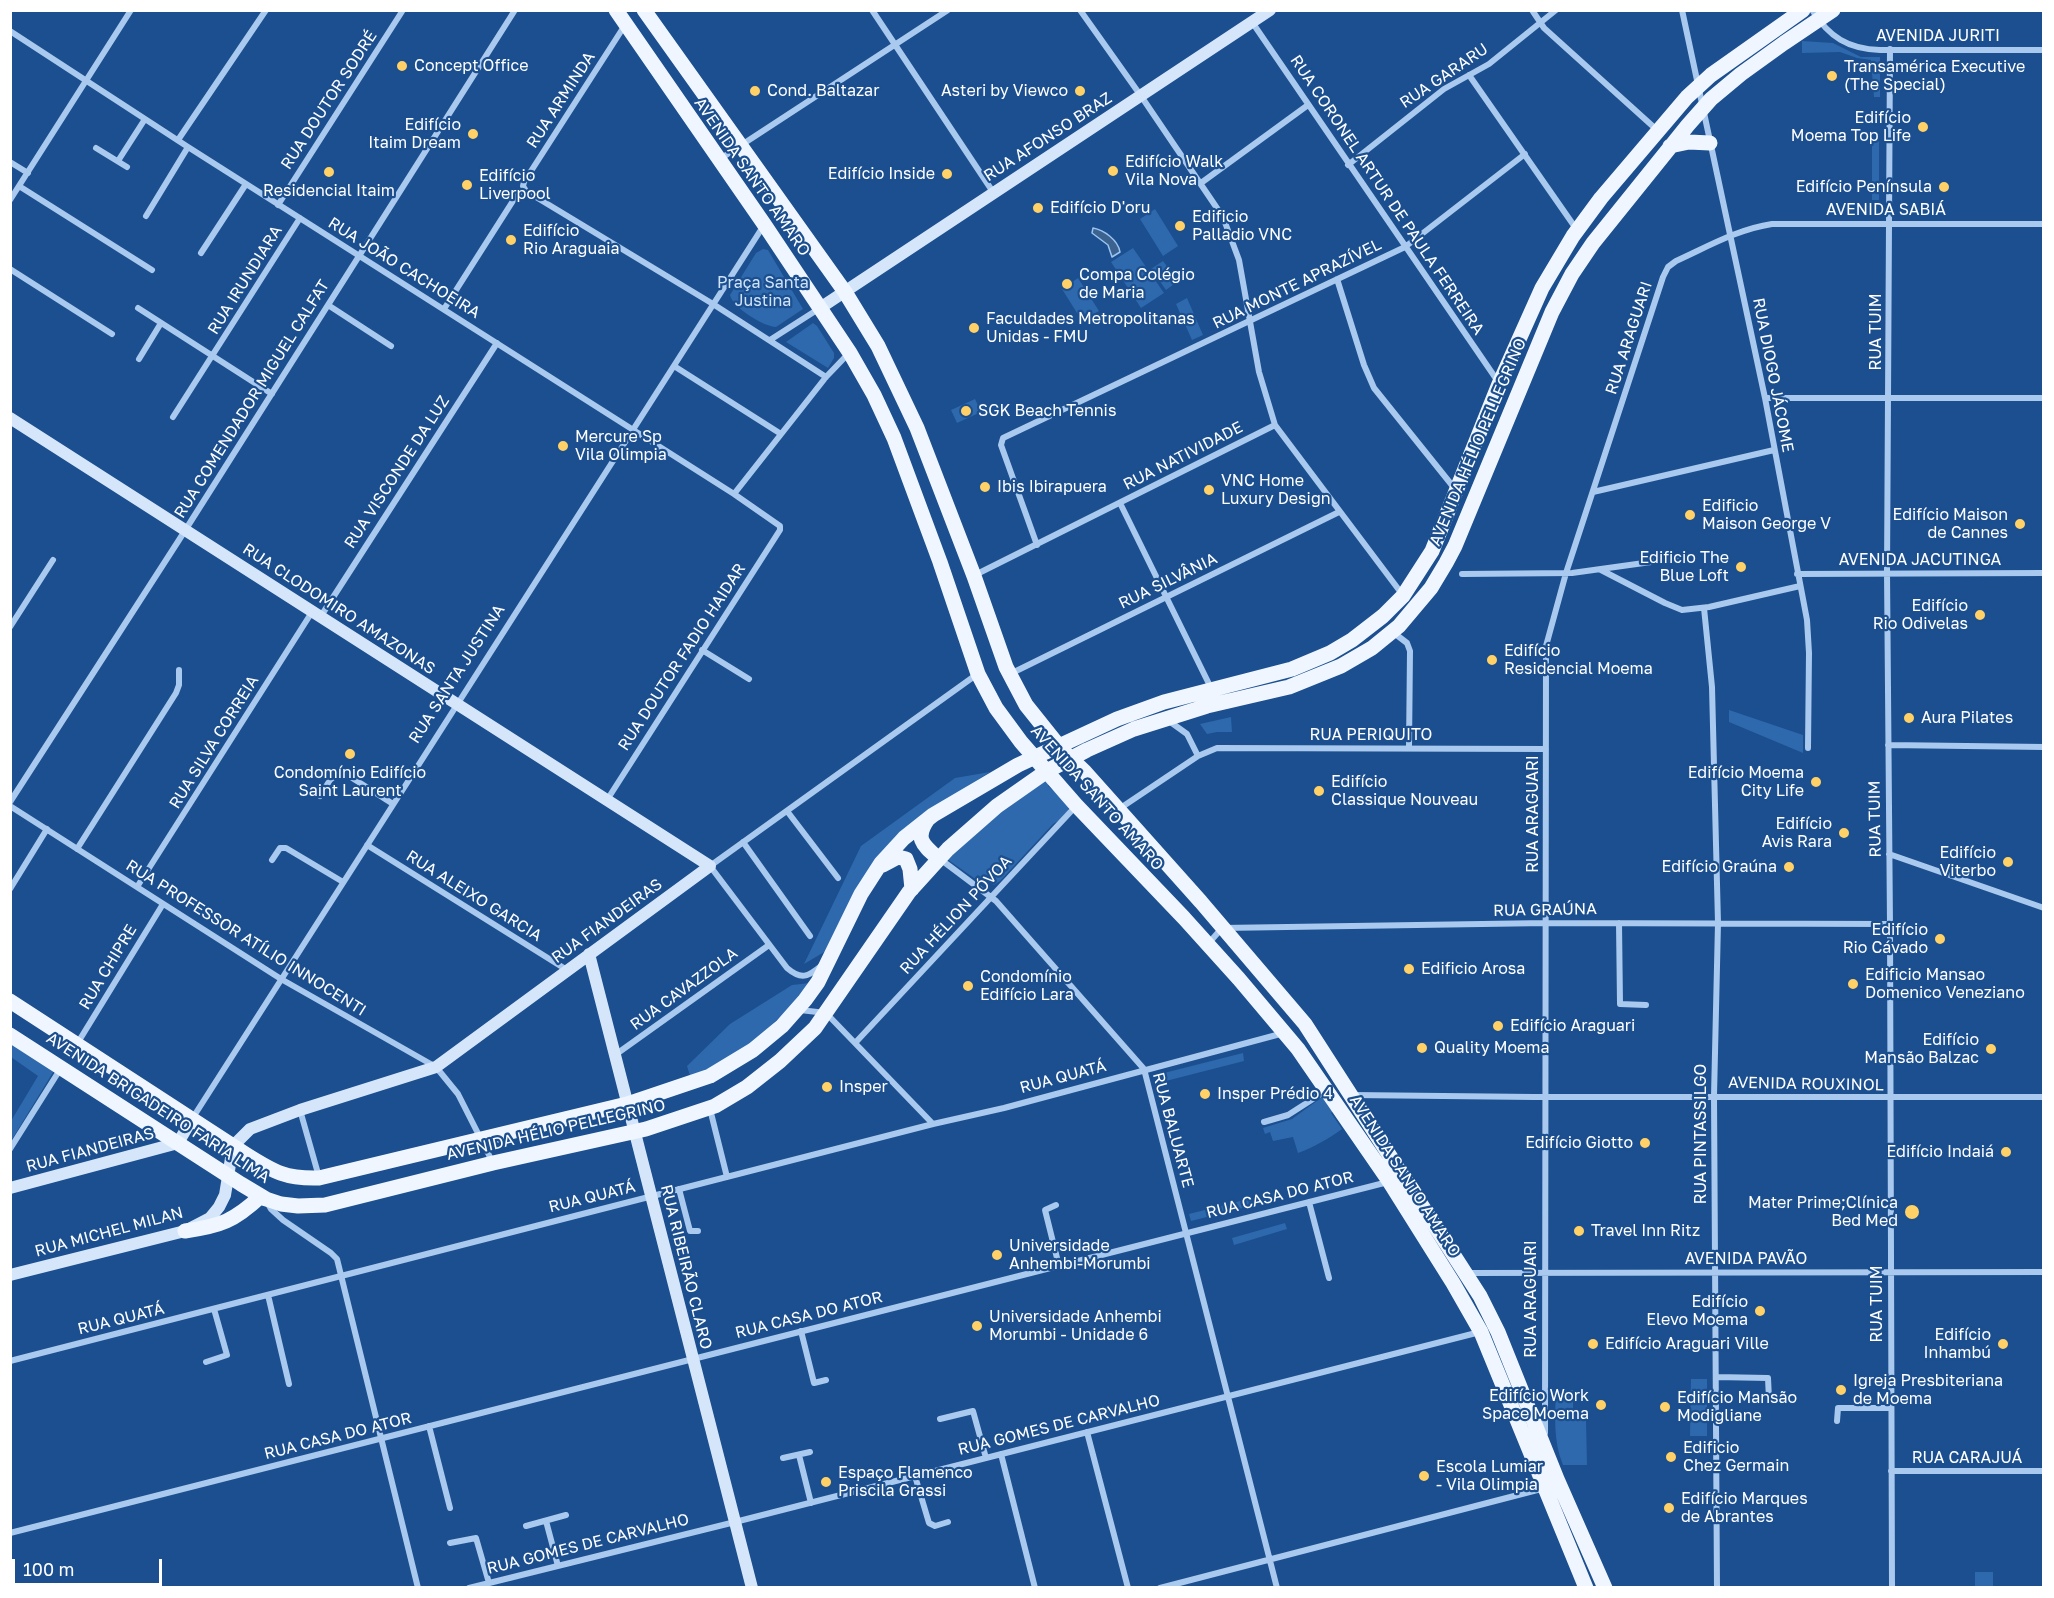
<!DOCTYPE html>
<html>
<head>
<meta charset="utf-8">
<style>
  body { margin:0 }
  #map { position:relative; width:2054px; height:1598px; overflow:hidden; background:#1b4f8f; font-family:"Golos Text",sans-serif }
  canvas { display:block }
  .frame { position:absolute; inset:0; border:12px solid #fff; pointer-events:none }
  .scale { position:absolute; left:12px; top:1559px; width:150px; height:27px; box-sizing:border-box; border:3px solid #fff; border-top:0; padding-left:8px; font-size:18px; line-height:21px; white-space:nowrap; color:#fff; -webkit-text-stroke:4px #1b4f8f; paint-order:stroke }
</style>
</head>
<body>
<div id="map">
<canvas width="2054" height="1598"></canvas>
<div class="frame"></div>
<div class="scale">100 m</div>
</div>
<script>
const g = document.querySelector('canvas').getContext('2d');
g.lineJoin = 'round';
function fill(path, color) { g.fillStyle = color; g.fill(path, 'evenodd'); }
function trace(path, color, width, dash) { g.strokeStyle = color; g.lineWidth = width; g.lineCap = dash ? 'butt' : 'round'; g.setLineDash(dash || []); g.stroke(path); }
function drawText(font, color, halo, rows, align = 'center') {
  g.font = font + ' "Golos Text",sans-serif'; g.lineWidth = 4.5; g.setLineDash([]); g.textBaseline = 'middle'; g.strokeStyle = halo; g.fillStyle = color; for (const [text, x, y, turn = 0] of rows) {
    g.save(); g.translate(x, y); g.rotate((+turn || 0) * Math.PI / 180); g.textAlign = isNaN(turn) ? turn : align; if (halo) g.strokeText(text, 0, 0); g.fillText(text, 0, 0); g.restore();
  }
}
const green = new Path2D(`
  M1802 41 1833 43 1861 57H1880V97H1874L1871 60 1857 58 1840 52 1802 53Z
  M1872 137H1879V200H1872Z
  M1155 209 1178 246 1163 256 1140 219Z
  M1133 248 1164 293 1141 308 1111 262Z
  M763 249 768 250 803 309 776 327C764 327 732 307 730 295L756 253Z
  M1163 261 1178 281 1166 290 1151 269Z
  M1078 278 1099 311 1082 321 1062 289Z
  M1187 298 1203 335 1192 340 1176 304Z
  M813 323 817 326 834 353V358L828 368 786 342Z
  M975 399 981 412 957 423 951 410Z
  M1729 710 1803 735V753L1729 722Z
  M1231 717 1232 732H1217L1207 734 1200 724Z
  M990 772 921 815 826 951 804 964 861 846 955 778Z
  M1046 780 1049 782 1048 786 1069 804 1068 815 1053 824 1000 881 994 885 988 882 981 883 947 859 1013 801Z
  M810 983 800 997 747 1049 691 1079 687 1066 730 1024 792 985Z
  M11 1041 55 1069 11 1141V1121L38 1076 11 1057Z
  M1243 1053 1244 1061 1158 1083 1156 1075Z
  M1325 1095 1335 1109 1331 1113 1342 1129C1328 1139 1314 1147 1298 1153L1293 1137 1273 1141 1270 1132 1265 1134 1263 1128 1292 1119Z
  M1276 1192 1278 1199 1191 1221 1189 1214Z
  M1285 1223 1287 1229 1234 1245 1232 1238Z
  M1691 1379H1707V1436H1690Z
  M1556 1390H1573V1420H1586L1587 1465H1563C1553 1441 1555 1415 1556 1390Z
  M1975 1572H1993V1587H1975Z`);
const water = new Path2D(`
  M1093 228C1104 230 1118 240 1120 252L1112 257 1108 245 1092 233Z`);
const street = new Path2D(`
  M872 10 993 192
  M1080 10 1141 96 1223 217 1239 260 1259 372 1275 425 1402 594
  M1532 10 1544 28 1657 130
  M1682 10 1765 398 1807 620 1809 653 1808 748
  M1812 10C1829 37 1848 49 1880 50H2044
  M1252 22 1499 383
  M10 31 188 147 734 494 780 526V530L607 800
  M1890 49 1887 572 1890 924 1892 1588
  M1469 75 1577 230
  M178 140 266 10
  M96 148 127 167
  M720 159 948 10
  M118 161 145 119
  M10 162 28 173
  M1348 165 1444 89 1489 64 1556 10
  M1201 183 1308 105
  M19 186 152 270
  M526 191 713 304 826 377
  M526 191 523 186 524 182 625 25
  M10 200 131 10
  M278 205 403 10
  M146 216 188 147
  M201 253 246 184
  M10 269 112 334
  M1337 279 1364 365 1374 388 1455 489
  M328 305 391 346
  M138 308 272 394
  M444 309 518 193 526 191
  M770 340 820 308
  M139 359 161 323
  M674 366 781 434
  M1765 398H2044
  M173 417 300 218
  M1593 492 1774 450
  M734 494 826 377 849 353
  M1120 503 1211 688
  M1037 545 1001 445 1003 438 1405 247 1525 154
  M1601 570 1665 603 1682 610 1709 607 1800 586
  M1462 574 1572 573 1687 557
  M1797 574 2044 573
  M975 575 1275 425
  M1704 608 1712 687 1718 923 1714 1096 1717 1588
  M321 616 497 343
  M10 627 53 560
  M1394 633 1407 643 1410 651 1409 748
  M702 650 749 679
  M1010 674 1339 512
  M1169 721 1187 734 1198 756
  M1888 745 2044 747
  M320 796 330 780 340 772 346 774 393 804
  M10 802 179 540 515 10
  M10 806 281 979 436 1067 458 1094 493 1163
  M1119 809 1198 756 1217 748 1546 749
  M787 811 838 878
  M743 842 810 936
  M367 845 567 970
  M77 849 176 693 179 685V670
  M1889 854 2044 908
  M940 859 996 901 1144 1069 1277 1588
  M272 860 280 848H286L343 882
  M137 887 312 612
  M10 889 47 829
  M1619 923 1620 1004 1646 1005
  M1208 944 1222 928 1547 923 1890 924
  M821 966C808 977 801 980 787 968L710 866 976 675
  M800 1010 826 1013 933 1124
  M856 1042 1076 806
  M77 1044 163 904
  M615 1055 769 945
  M1352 1095 1534 1097H2044
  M710 1109 727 1177
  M300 1110 319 1177
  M192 1119 764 225
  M1264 1122 1288 1115 1327 1090
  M10 1149 61 1068
  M679 1189 690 1231H698
  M267 1202 271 1209 283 1220 331 1253 337 1259 418 1588
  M1309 1202 1329 1278
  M1056 1205 1045 1210 1059 1266
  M1468 1273 2044 1272
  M268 1295 289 1384
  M801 1331 814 1383 826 1380
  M10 1361 933 1124 1004 1108 1284 1033
  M206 1362 227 1355 214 1309
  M1716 1377 1768 1378 1769 1399
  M940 1419 973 1411 986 1458
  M1837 1421 1838 1408H1891
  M429 1426 450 1508
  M1087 1432 1128 1588
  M1545 1433 1546 646 1566 573 1663 277 1668 267 1676 261C1707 247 1738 229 1772 224H2044
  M1001 1454 1035 1588
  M799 1455 811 1503
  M783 1458 810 1452
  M1891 1471H2044
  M915 1476 929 1523 935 1526 948 1522
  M546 1521 558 1566
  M526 1526 566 1515
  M10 1533 1388 1182
  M450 1543 476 1538 489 1583
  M469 1588 735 1522 1480 1332
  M1160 1588 1545 1488`);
const secondary = new Path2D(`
  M820 308 1270 10
  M10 418 710 866 436 1067 300 1110 250 1129 233 1146 225 1195 219 1207 210 1218 185 1231 10 1275
  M589 954 752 1588
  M10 1188 178 1143 192 1119`);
const primary = new Path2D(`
  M616 10 764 224 850 353 874 395 894 438 940 562 978 674 996 708 1021 742 1076 805 1184 918 1239 979 1298 1049 1389 1181 1453 1283 1481 1332 1586 1588
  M644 10 845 292 878 346 917 428 974 576 1006 667 1026 705 1062 750 1085 772 1201 902 1305 1024 1480 1296 1498 1332 1557 1479 1605 1588
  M1670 146 1689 142 1710 143
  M928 819C914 839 923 845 939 859
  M883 865 898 857 906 859 910 869 912 889
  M10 1001 247 1155C274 1172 286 1179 319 1178L627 1104 710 1076 753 1050 782 1026 805 1000 818 982 861 894 881 863 904 838 933 815 1018 765 1117 719 1164 702 1292 669 1330 653 1352 640 1383 616 1403 596 1432 551 1499 384 1542 288 1573 236 1601 198 1687 97 1711 75 1803 10
  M10 1035 241 1184 266 1199 281 1204 298 1206 325 1205 493 1163 646 1129 715 1106 747 1087 780 1061 815 1028 909 892 948 849 997 806 1047 771 1087 750 1134 729 1207 706 1289 687 1341 666 1372 648 1399 626 1431 588 1446 563 1455 546 1552 312 1572 274 1593 243 1688 125 1711 99 1741 74 1784 43 1833 10
  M185 1231C221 1226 234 1221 261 1196`);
const markers = [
  [402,66,6,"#ffd166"],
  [1832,76,6,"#ffd166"],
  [755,91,6,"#ffd166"],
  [1080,91,6,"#ffd166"],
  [1923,127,6,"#ffd166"],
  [473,134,6,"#ffd166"],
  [1113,171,6,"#ffd166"],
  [329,172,6,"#ffd166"],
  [947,174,6,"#ffd166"],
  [467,185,6,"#ffd166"],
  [1944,187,6,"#ffd166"],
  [1038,208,6,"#ffd166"],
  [1180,226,6,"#ffd166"],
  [511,240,6,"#ffd166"],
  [1067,284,6,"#ffd166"],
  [974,328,6,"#ffd166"],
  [966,411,6,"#ffd166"],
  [563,446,6,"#ffd166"],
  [985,487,6,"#ffd166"],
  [1209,490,6,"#ffd166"],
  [1690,515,6,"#ffd166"],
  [2020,524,6,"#ffd166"],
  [1741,567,6,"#ffd166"],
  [1980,615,6,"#ffd166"],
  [1492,660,6,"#ffd166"],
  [1909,718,6,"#ffd166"],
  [350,754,6,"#ffd166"],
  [1816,782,6,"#ffd166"],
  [1319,791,6,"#ffd166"],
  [1844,833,6,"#ffd166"],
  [2008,862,6,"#ffd166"],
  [1789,867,6,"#ffd166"],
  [1940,939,6,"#ffd166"],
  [1409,969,6,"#ffd166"],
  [1853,984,6,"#ffd166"],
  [968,986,6,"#ffd166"],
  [1498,1026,6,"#ffd166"],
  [1422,1048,6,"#ffd166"],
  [1991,1049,6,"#ffd166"],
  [827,1087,6,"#ffd166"],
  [1205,1094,6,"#ffd166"],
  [1645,1143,6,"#ffd166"],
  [2006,1152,6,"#ffd166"],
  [1912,1212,8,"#ffd166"],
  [1579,1231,6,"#ffd166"],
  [997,1255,6,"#ffd166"],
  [1760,1311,6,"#ffd166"],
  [977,1326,6,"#ffd166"],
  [1593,1344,6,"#ffd166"],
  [2003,1344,6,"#ffd166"],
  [1841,1390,6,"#ffd166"],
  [1601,1405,6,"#ffd166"],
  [1665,1407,6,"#ffd166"],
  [1671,1457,6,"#ffd166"],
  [1424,1476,6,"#ffd166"],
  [826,1482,6,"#ffd166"],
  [1669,1508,6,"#ffd166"]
];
const streetNames = [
  ["AVENIDA JURITI",1938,36],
  ["RUA GARARU",1444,76,-34],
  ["RUA DOUTOR SODRÉ",329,100,-57],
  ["RUA ARMINDA",561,100,-57],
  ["RUA AFONSO BRAZ",1048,137,-33],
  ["AVENIDA SANTO AMARO",752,177,55],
  ["RUA CORONEL ARTUR DE PAULA FERREIRA",1387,195,56],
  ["AVENIDA SABIÁ",1886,210],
  ["RUA JOÃO CACHOEIRA",404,268,32],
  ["RUA IRUNDIARA",245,280,-58],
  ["RUA MONTE APRAZÍVEL",1297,284,-26],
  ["RUA TUIM",1876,332,-90],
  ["RUA ARAGUARI",1629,338,-72],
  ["RUA DIOGO JÁCOME",1773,375,79],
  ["RUA COMENDADOR MIGUEL CALFAT",252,399,-58],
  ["AVENIDA HÉLIO PELLEGRINO",1478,442,-67],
  ["RUA NATIVIDADE",1183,456,-27],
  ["RUA VISCONDE DA LUZ",397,472,-57],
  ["AVENIDA JACUTINGA",1920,560],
  ["RUA SILVÂNIA",1168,581,-26],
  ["RUA CLODOMIRO AMAZONAS",339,609,33],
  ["RUA DOUTOR FADIO HAIDAR",682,657,-57],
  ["RUA SANTA JUSTINA",457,674,-57],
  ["RUA PERIQUITO",1371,735],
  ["RUA SILVA CORREIA",214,742,-58],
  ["AVENIDA SANTO AMARO",1097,798,48],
  ["RUA ARAGUARI",1533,814,-90],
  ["RUA TUIM",1875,819,-91],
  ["RUA ALEIXO GARCIA",474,896,32],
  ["RUA GRAÚNA",1545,910,-1],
  ["RUA HÉLION PÓVOA",956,915,-47],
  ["RUA FIANDEIRAS",607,921,-36],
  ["RUA PROFESSOR ATÍLIO INNOCENTI",246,938,32],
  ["RUA CHIPRE",108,967,-59],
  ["RUA CAVAZZOLA",684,989,-36],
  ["RUA QUATÁ",1063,1077,-15],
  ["AVENIDA ROUXINOL",1806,1084,1],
  ["AVENIDA BRIGADEIRO FARIA LIMA",158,1108,33],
  ["AVENIDA HÉLIO PELLEGRINO",556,1130,-13],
  ["RUA BALUARTE",1173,1130,75],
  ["RUA PINTASSILGO",1701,1134,-90],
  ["RUA FIANDEIRAS",90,1150,-15],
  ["AVENIDA SANTO AMARO",1405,1176,57],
  ["RUA CASA DO ATOR",1280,1195,-14],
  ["RUA QUATÁ",592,1197,-14],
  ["RUA MICHEL MILAN",109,1232,-15],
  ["AVENIDA PAVÃO",1746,1259],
  ["RUA RIBEIRÃO CLARO",686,1267,76],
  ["RUA ARAGUARI",1531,1299,-90],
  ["RUA TUIM",1877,1304,-90],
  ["RUA CASA DO ATOR",809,1315,-14],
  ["RUA QUATÁ",121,1319,-14],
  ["RUA GOMES DE CARVALHO",1059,1425,-14],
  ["RUA CASA DO ATOR",338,1436,-14],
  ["RUA CARAJUÁ",1967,1458],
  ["RUA GOMES DE CARVALHO",588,1544,-14]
];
const poiNames = [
  ["Concept Office",414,66],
  ["Transamérica Executive",1844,67],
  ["(The Special)",1844,85],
  ["Cond. Baltazar",767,91],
  ["Asteri by Viewco",1068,91,"right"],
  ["Edifício",1911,118,"right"],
  ["Moema Top Life",1911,136,"right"],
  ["Edifício",461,125,"right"],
  ["Itaim Dream",461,143,"right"],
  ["Edifício Walk",1125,162],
  ["Vila Nova",1125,180],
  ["Edifício Inside",935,174,"right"],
  ["Edifício",479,176],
  ["Liverpool",479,194],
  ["Edifício Península",1932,187,"right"],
  ["Residencial Itaim",329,191,"center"],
  ["Edifício D'oru",1050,208],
  ["Edificio",1192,217],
  ["Palladio VNC",1192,235],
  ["Edifício",523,231],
  ["Rio Araguaia",523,249],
  ["Compa Colégio",1079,275],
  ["de Maria",1079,293],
  ["Faculdades Metropolitanas",986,319],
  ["Unidas - FMU",986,337],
  ["SGK Beach Tennis",978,411],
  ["Mercure Sp",575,437],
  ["Vila Olimpia",575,455],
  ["VNC Home",1221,481],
  ["Luxury Design",1221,499],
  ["Ibis Ibirapuera",997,487],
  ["Edificio",1702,506],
  ["Maison George V",1702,524],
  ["Edifício Maison",2008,515,"right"],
  ["de Cannes",2008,533,"right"],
  ["Edificio The",1729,558,"right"],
  ["Blue Loft",1729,576,"right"],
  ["Edifício",1968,606,"right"],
  ["Rio Odivelas",1968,624,"right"],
  ["Edifício",1504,651],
  ["Residencial Moema",1504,669],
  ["Aura Pilates",1921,718],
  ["Condomínio Edifício",350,773,"center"],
  ["Saint Laurent",350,791,"center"],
  ["Edifício Moema",1804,773,"right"],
  ["City Life",1804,791,"right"],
  ["Edifício",1331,782],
  ["Classique Nouveau",1331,800],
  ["Edifício",1832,824,"right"],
  ["Avis Rara",1832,842,"right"],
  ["Edifício",1996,853,"right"],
  ["Viterbo",1996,871,"right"],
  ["Edifício Graúna",1777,867,"right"],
  ["Edifício",1928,930,"right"],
  ["Rio Cávado",1928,948,"right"],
  ["Edificio Arosa",1421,969],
  ["Edificio Mansao",1865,975],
  ["Domenico Veneziano",1865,993],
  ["Condomínio",980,977],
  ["Edifício Lara",980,995],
  ["Edifício Araguari",1510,1026],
  ["Edifício",1979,1040,"right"],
  ["Mansão Balzac",1979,1058,"right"],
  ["Quality Moema",1434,1048],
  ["Insper",839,1087],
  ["Insper Prédio 4",1217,1094],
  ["Edifício Giotto",1633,1143,"right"],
  ["Edifício Indaiá",1994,1152,"right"],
  ["Mater Prime;Clínica",1898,1203,"right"],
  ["Bed Med",1898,1221,"right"],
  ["Travel Inn Ritz",1591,1231],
  ["Universidade",1009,1246],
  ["Anhembi-Morumbi",1009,1264],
  ["Edifício",1748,1302,"right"],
  ["Elevo Moema",1748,1320,"right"],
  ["Universidade Anhembi",989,1317],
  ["Morumbi - Unidade 6",989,1335],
  ["Edifício",1991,1335,"right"],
  ["Inhambú",1991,1353,"right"],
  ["Edifício Araguari Ville",1605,1344],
  ["Igreja Presbiteriana",1853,1381],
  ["de Moema",1853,1399],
  ["Edifício Work",1589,1396,"right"],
  ["Space Moema",1589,1414,"right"],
  ["Edifício Mansão",1677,1398],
  ["Modigliane",1677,1416],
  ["Edificio",1683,1448],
  ["Chez Germain",1683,1466],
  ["Escola Lumiar",1436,1467],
  ["- Vila Olimpia",1436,1485],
  ["Espaço Flamenco",838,1473],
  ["Priscila Grassi",838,1491],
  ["Edifício Marques",1681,1499],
  ["de Abrantes",1681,1517]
];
const parkNames = [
  ["Praça Santa",763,283],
  ["Justina",763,301]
];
fill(green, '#2e69ad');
fill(water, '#3c6290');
trace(water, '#9cc4f0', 1.5);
trace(street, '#a9c9ee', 6);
trace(secondary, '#d6e6fa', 12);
trace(primary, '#f0f6ff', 15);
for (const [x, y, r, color] of markers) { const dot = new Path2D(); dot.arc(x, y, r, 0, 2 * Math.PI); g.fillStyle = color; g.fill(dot); trace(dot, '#1b4f8f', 2); }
drawText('16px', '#fff', '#1b4f8f', streetNames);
drawText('16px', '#fff', '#1b4f8f', poiNames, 'left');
drawText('16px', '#cfe3fa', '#1b4f8f', parkNames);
</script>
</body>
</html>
